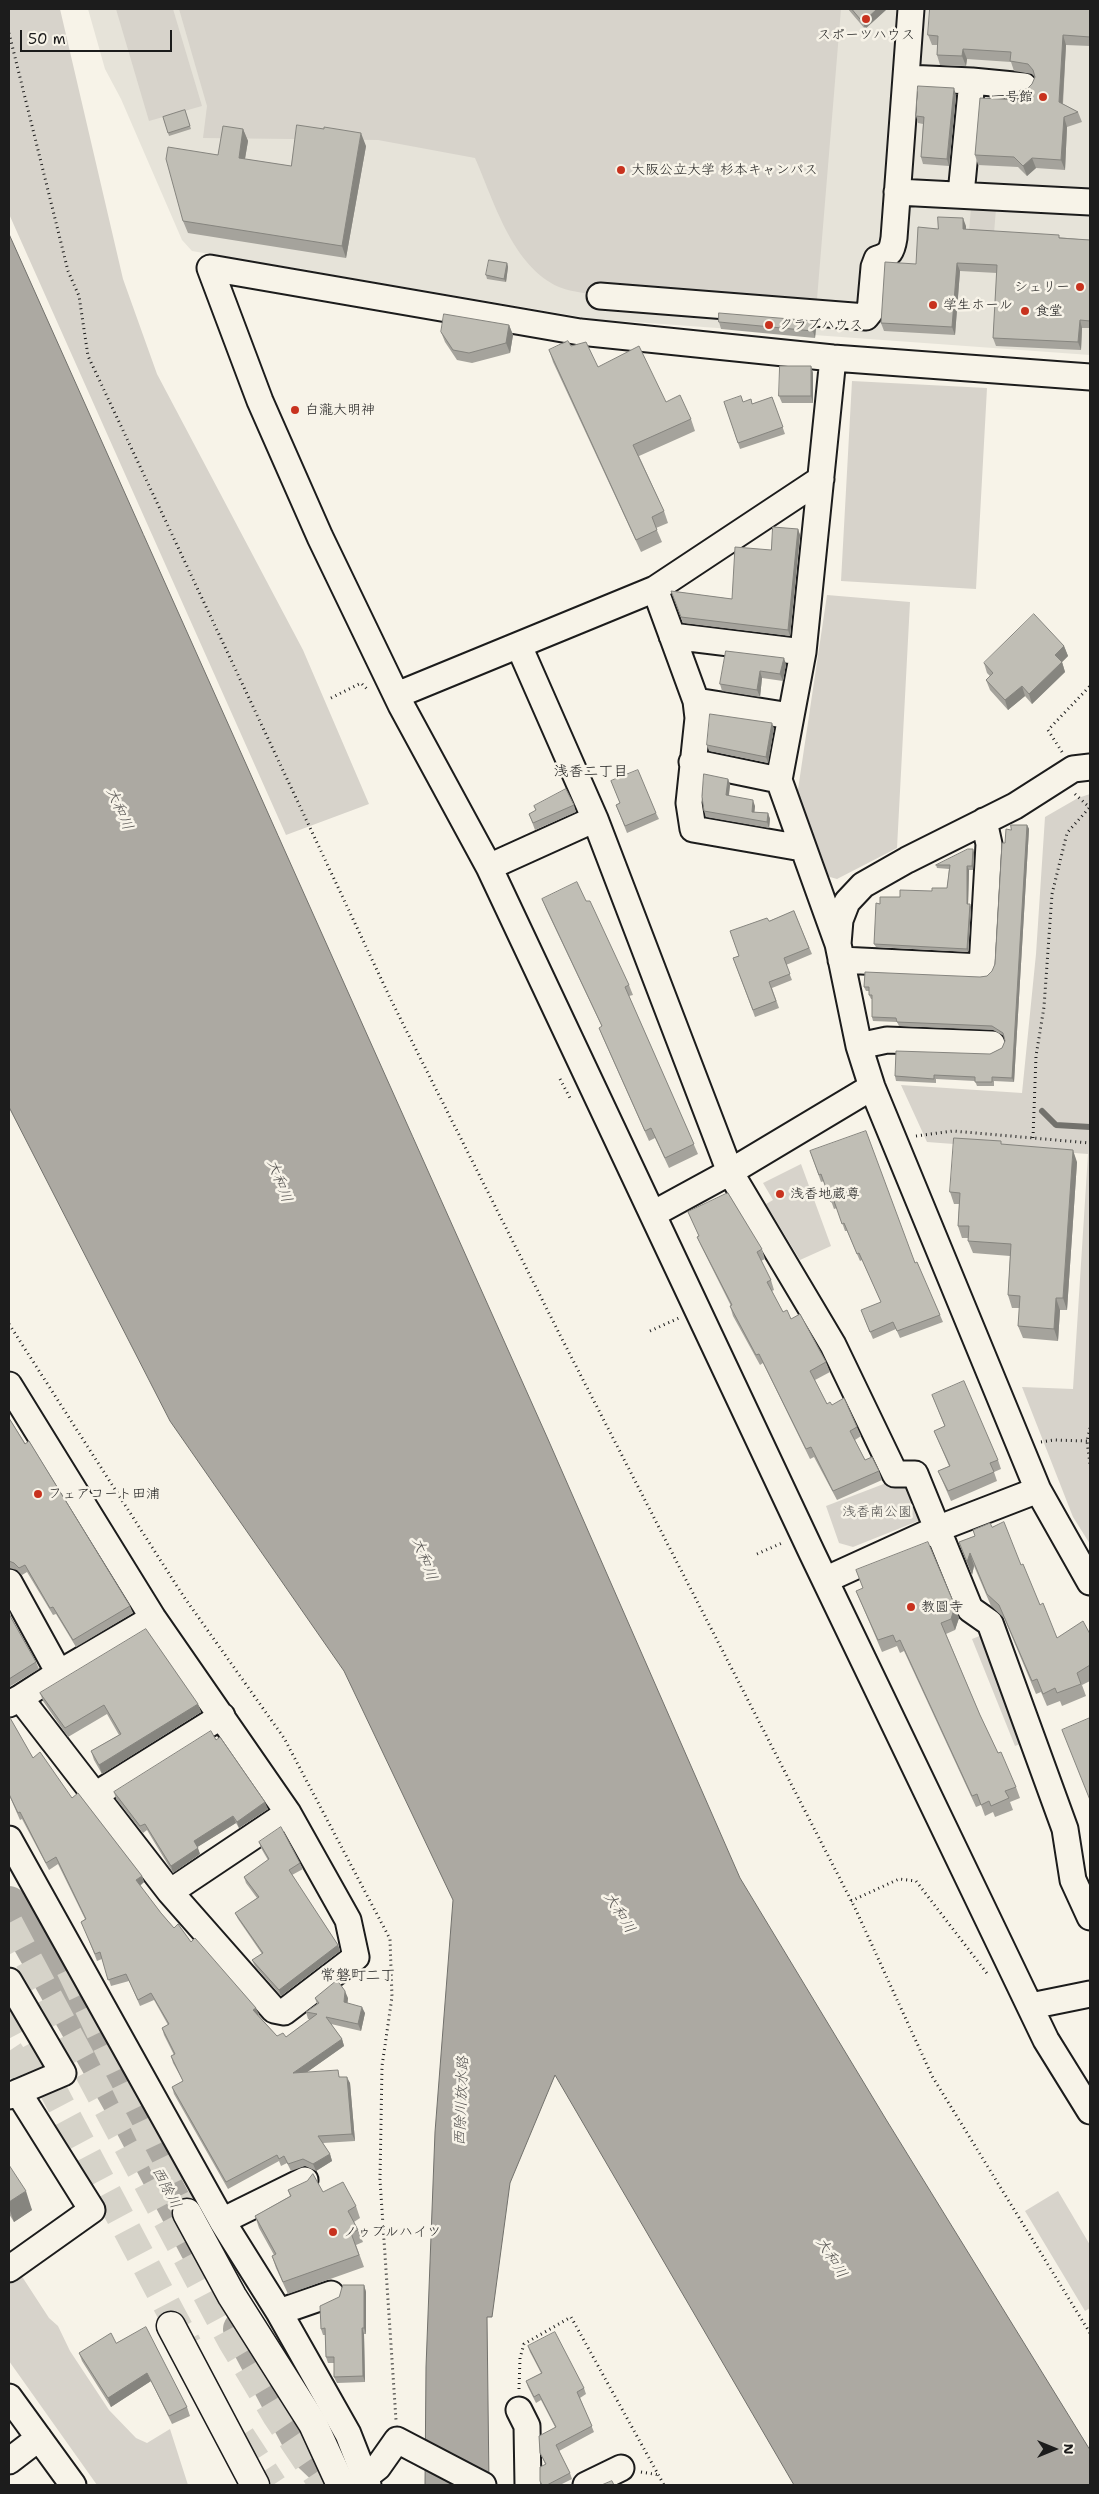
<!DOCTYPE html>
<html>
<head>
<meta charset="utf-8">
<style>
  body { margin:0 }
  #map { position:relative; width:1099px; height:2494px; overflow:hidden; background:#f7f3e8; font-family:"Shantell Sans",sans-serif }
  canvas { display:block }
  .frame { position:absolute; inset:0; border:10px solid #1c1c1c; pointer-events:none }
  .north { position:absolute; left:1029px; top:2424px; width:50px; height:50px; -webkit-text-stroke:4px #f7f3e8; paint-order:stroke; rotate:90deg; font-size:14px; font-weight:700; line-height:20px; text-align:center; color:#1c1c1c }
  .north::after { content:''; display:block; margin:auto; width:18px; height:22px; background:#1c1c1c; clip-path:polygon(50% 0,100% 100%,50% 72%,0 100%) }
  .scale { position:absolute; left:20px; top:30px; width:152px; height:22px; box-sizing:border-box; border:2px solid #1c1c1c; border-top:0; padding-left:6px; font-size:15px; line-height:18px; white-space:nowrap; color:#1c1c1c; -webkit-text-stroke:4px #f7f3e8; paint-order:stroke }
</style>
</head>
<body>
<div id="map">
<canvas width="1099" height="2494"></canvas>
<div class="frame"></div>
<div class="north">N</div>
<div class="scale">50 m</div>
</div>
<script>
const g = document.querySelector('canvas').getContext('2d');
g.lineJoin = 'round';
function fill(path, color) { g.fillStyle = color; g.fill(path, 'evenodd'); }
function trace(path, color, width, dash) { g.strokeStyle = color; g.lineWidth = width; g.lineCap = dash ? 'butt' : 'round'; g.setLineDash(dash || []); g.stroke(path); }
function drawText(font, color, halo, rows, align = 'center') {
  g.font = font + ' "Shantell Sans","Klee One",sans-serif'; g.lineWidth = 5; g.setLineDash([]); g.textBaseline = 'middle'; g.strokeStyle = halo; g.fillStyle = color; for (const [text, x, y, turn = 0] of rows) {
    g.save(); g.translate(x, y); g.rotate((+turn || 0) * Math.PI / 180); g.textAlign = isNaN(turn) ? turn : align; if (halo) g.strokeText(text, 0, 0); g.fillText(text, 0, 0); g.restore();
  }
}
const built = new Path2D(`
  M88 9H1090V355L593 319 192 251 182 240 121 99 105 69Z`);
const green = new Path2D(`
  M9 9H60L123 279 157 374 303 650 369 804 286 835 9 214Z
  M116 9H173L202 106 149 121Z
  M179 9H841L816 311 589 294C580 292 568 291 559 287 512 266 494 201 475 158L378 140 203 138 207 106Z
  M971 208 996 209 994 233 969 231Z
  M852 381 987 388 976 589 841 581Z
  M827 595 910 602 897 848 837 879 823 875 797 796Z
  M1090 794V1544L1073 1517 1022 1387 1073 1389 1088 1154 927 1142 901 1085 1022 1093 1036 954 1045 817 1078 798Z
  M801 1164 831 1246 800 1260 766 1204 773 1200 763 1183Z
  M902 1477 928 1517 853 1547 839 1543 826 1506Z
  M987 1633 1030 1740 1015 1746 972 1639Z
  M1058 2191 1090 2245V2308L1085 2311 1025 2211Z
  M21 2275 49 2318 58 2326 70 2351 109 2410 136 2438 147 2443 170 2429 188 2485H97L9 2361V2283Z`);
const water = new Path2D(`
  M9 234 547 1437 740 1878 887 2121 1090 2450V2485H794L555 2075 510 2183 492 2317H487L489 2485H425L426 2367 435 2132 453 1900 344 1671 170 1421 9 1107Z`);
const stream = new Path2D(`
  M1042 1111 1056 1125 1090 1127`);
const river = new Path2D(`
  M9 1904 127 2114 198 2249
  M241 2329 304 2448 325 2468`);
const highwayTunnel = new Path2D(`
  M9 1923 231 2340 277 2417 323 2485
  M70 1969 187 2213
  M9 2007 188 2345
  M9 2051 37 2093
  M241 2436 273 2485`);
const path = new Path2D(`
  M9 33 68 271 79 296 88 356 392 1002 562 1339 855 1908 932 2076 1090 2333
  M331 698 361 683 367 689
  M1062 752 1048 730 1090 686
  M1075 794 1089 807
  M560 1079 571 1100
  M916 1136 953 1131 1090 1143
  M1033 1138 1036 1056 1044 1007 1052 894 1067 833 1090 807
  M9 1324 184 1597 284 1738 390 1939 392 1997 382 2066 380 2180 396 2420
  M650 1331 679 1318
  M1090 1428 1087 1441 1090 1464
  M1041 1442 1054 1440 1087 1441
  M757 1554 782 1543
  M851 1901 899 1879 916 1881 989 1976
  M519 2389 520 2358 524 2344 571 2317 664 2485
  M641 2472 659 2475`);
const minor = new Path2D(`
  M906 78 972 81 961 194
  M972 81 1024 86
  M897 192 1090 202
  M600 296 866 317 870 312 874 267 877 259C890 255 892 251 894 238L911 9
  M833 358 803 652 779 780 838 944 859 1046 872 1087 1038 1490 1090 1582
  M1090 377 833 358 580 332 210 268 260 401 320 537 401 705 489 867 812 1553 1046 2040 1090 2111
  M655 589 696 701 698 718 689 803 693 829 802 848
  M672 636 803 652
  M519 646 595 819 730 1172 833 1345 895 1474H915L970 1609 990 1623 1065 1829 1073 1880 1090 1917
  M397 695 655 589 821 479
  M696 701 790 716
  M692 762 779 780
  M489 867 595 819
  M838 944 840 920 847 902 863 885 907 860 1015 806 1073 769 1090 767
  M841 960 982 967 989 844 984 821
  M859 1046 887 1040 992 1044
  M653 1214 730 1172 872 1087
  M9 1385 153 1618 288 1813 348 1920 356 1957 284 2012 274 2010 170 1892 288 1813
  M825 1580 937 1529 1038 1490
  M9 1582 59 1673 153 1618
  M20 1698 59 1673
  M9 1704 20 1698 95 1795 222 1716
  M95 1795 170 1892
  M9 1839 222 2221 279 2312 348 2434 368 2485
  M9 1981 63 2073 9 2096
  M1031 2006 1090 1994
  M222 2221 305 2180
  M9 2269 92 2210 18 2092
  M279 2312 331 2294
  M9 2397 73 2485
  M519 2410 527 2426 528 2485
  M9 2461 39 2438
  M365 2477 378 2467 397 2440 483 2485
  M586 2485 621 2468`);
const highway = new Path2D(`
  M187 2213 232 2296 313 2424 341 2485
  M171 2326 255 2485`);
const wall = new Path2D(`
  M848 9H887L865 29Z
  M1090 9V46L1066 45 1063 104 1078 112 1082 122 1067 127 1065 170 1036 168 1027 176 1018 167 978 165 975 155 1019 100 1027 89 1032 84 1035 77 1032 74 1014 71 1011 62 967 59 966 66 940 65 937 55V45H932L928 35Z
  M956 95 949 166 923 164 921 157 923 124 918 123 916 116Z
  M185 110 191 129 169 136 163 117Z
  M243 129 248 141 245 159 291 166 366 146 346 258 188 233 183 221 218 155Z
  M966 226V229L1090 240V328H1082L1081 350 996 346 993 338 997 273 960 271 955 335 884 331 881 323 938 229Z
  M507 263 508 267 506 282 487 279 486 275Z
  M719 322 816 328 815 338 721 329Z
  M509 325 513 335 510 353 472 363 457 360 445 342 441 332Z
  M571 346 598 367 666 402 691 419 695 431 639 456 664 511 668 523 656 528 662 542 641 552 553 362 549 350Z
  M811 366 813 373V403H782L779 396Z
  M772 397 785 434 740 449 724 402H743L752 404Z
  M798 529 800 535 790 636 683 623 671 591 732 599 771 550Z
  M1064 646 1068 656 1062 662 1065 672 1032 704 1025 696 1008 710 990 690 986 680 990 676 987 673 984 663Z
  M726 651 786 664 783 681 762 678 760 697 722 691 720 684Z
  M774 728 768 763 709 751 707 745Z
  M728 779 730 785 729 796 755 806 754 812 768 813 770 819 769 828 706 817 704 811Z
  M611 781 656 813 659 819 627 833 616 805 620 803Z
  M574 805 576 812 535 830 529 814 536 811 534 806Z
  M1027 825 1029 829 1014 1082 994 1081V1086H977L975 1081 936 1079V1083L896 1081 895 1076 990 1054 1002 1048 1005 1041 1004 1036 993 1030 899 1026 897 1022 873 1021 872 1017V999H871L869 995V991H866L864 987 980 977 987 976 992 971 995 964 1005 843 1011 830Z
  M974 852 973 870H969L968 904 971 907 968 952 876 947 874 944 880 904 900 897 947 888 949 869 937 868 936 865Z
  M542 899 586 901 629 985 633 995 629 996 698 1154 669 1168 655 1138 649 1141 603 1038 599 1028 602 1027 546 909Z
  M794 911 812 954 786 965 792 980 772 988 779 1008 755 1017 733 958 739 956 769 921Z
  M1003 1145 1077 1162 1067 1310H1060L1058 1341 1023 1338 1018 1326 1020 1308H1012L1008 1295 1010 1256 973 1253 968 1241V1238H962L958 1226 959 1204H954L950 1192Z
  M810 1151 915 1263 940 1315 943 1322 900 1338 896 1329 873 1339 864 1318 881 1302 862 1260 860 1261 847 1231H845L837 1208 834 1209 824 1181 821 1182Z
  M688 1212 762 1249 765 1259 761 1261 771 1280 774 1290 772 1291 783 1312 791 1319 826 1362 830 1372 815 1380 827 1404 832 1405 857 1427 861 1436 855 1440 865 1460 879 1471 882 1480 837 1500 814 1457 810 1459 763 1363 760 1365 733 1316 730 1306H731L701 1246 697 1237 699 1236Z
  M932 1395 998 1460 1001 1469 994 1472 997 1481 951 1501 938 1471 949 1466 934 1431 945 1427Z
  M9 1418 130 1606 133 1613 76 1647 56 1614 53 1615 27 1572 22 1575 17 1570 9 1568Z
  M992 1527 1021 1565 1040 1605 1057 1638 1090 1634V1681L1082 1685 1086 1696 1062 1706 1060 1701 1047 1706 1041 1692 1036 1694 1004 1618 991 1606 974 1566 972 1575 959 1542 975 1536Z
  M856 1591 955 1606 959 1618 955 1630 946 1634 980 1715 998 1753 1016 1787 1020 1798 1010 1802 1013 1810 995 1817 993 1812 985 1816 981 1805 976 1807 904 1651 900 1653 897 1646 882 1652Z
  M9 1609 11 1615 10 1616 36 1662 39 1669 9 1687Z
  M40 1693 198 1704 201 1712 102 1774 94 1760 91 1751 119 1735 107 1714 68 1737 43 1701Z
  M9 1716 33 1758 72 1798 142 1876 144 1882 140 1886 161 1913 174 1928 191 1942 259 2014 258 2015 277 2036 286 2037 311 2019H308L306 2012 317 2004 315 1998H348L347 2003 365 2013 361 2031 331 2024 342 2039 344 2046 307 2072 341 2077 350 2083 355 2141 323 2143 330 2154 332 2161 316 2171 305 2166 291 2171 287 2163 281 2166 279 2161 228 2189 174 2094 172 2087 183 2081 173 2063 171 2056 174 2055 164 2035 162 2028 168 2025 154 2000 140 2006 129 1981 111 1986 102 1959 97 1961 84 1928 81 1922 85 1919 58 1864 49 1870 22 1819 20 1820 9 1795Z
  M216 1740 268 1809 239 1828 236 1823 197 1847 200 1854 173 1873 147 1830 143 1833 116 1799 114 1792Z
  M259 1842 300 1863 303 1869 292 1875 338 1945 340 1951 281 1996 255 1966 252 1960 262 1954 238 1919 235 1913 257 1898 246 1883 244 1877 268 1860 261 1848Z
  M9 2165 32 2210 14 2222 9 2214Z
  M288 2190 323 2192 356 2206 360 2218 354 2222 358 2230 363 2242 356 2245 364 2267 288 2294 276 2268 272 2256 274 2255 259 2228 255 2216 290 2196Z
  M364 2285 366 2292V2334H364L365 2382 337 2383 334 2377V2363H328L326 2357 325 2335H323L321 2329 339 2297Z
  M116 2343 187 2407 190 2416 172 2424 151 2381 111 2407 82 2361 79 2353Z
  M528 2346 584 2388 586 2394 580 2398 594 2432 559 2451 570 2473 572 2479 560 2485H541L540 2481 545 2464 540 2453 555 2427 541 2400 536 2403 528 2387 526 2381 541 2373 530 2352Z`);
const shadedWall = new Path2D(`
  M877 9H887L865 29 863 22Z
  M1063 35 1066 45 1062 112 1059 102Z
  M963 49 967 59 966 66 962 56Z
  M954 88 956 95 949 166 947 159Z
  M1064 117 1067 127 1065 170 1061 160Z
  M243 129 248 141 243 170 239 158Z
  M361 133 366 146 346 258 342 246Z
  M1032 158 1036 168 1027 176 1023 166Z
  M963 218 966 226V237L963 229Z
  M507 263 508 267 506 282 504 279Z
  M957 263 960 271 955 335 952 327Z
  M1080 320 1082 328 1081 350 1078 342Z
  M814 321 816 328 815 338 813 331Z
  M509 325 513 335 510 353 506 343Z
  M811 366 813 373V403L811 396Z
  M798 529 800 535 790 636 788 630Z
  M1064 646 1068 656 1062 662 1065 672 1032 704 1029 694 1055 655Z
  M784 658 786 664 783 681 780 674Z
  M760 671 762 678 760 697 757 690Z
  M1022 686 1025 696 1008 710 1005 700Z
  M772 723 774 728 768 763 766 757Z
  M728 779 730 785 728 800 726 795Z
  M753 800 755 806 754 817 752 812Z
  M768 813 770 819 769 828 767 822Z
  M1027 825 1029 829 1014 1082 1012 1078Z
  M973 849 974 852 973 870 972 866Z
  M967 866 969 870 968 907 967 904Z
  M970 904 971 907 968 952 967 949Z
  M1073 1150 1077 1162 1067 1310 1063 1298Z
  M1056 1298 1060 1310 1058 1341 1054 1329Z
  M970 1553 974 1566 972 1575 967 1562Z
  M955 1606 959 1618 955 1630 951 1619Z
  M198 1704 201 1712 102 1774 99 1765Z
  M265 1802 268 1809 239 1828 237 1822Z
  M233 1816 236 1823 196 1848 194 1841Z
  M198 1848 200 1854 173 1873 171 1866Z
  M142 1876 144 1882 138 1887 136 1880Z
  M338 1945 340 1951 281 1996 279 1990Z
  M345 1991 348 1998 347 2009 344 2002Z
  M362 2007 365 2013 361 2031 358 2024Z
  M256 2008 259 2014 256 2016 253 2010Z
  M342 2039 344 2046 296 2080 293 2073Z
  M347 2077 350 2083 355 2141 352 2134Z
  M330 2154 332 2161 316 2171 313 2164Z
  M26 2191 32 2210 14 2222 9 2208V2202Z
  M364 2285 366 2292V2334L364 2328Z
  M362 2328 364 2334 365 2382 363 2376Z
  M147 2373 151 2381 111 2407 108 2398Z`);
const building = new Path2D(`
  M852 9H877L863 22Z
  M930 9H1090V37L1063 35 1059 102 1078 112 1064 117 1061 160 1032 158 1023 166 1014 157 975 155 980 98 1019 100 1020 90 1027 89 1032 84 1035 77 1033 70 1028 64 1010 61 1011 52 963 49 962 56 937 55 938 36 928 35Z
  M918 86 954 88 947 159 921 157 924 117 916 116Z
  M185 110 190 126 168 133 163 117Z
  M297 125 324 129V127L361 133 342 246 183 221 166 159 168 147 218 155 223 126 243 129 239 158 291 166Z
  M938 217 963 218V229L1059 235V238L1090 240V321L1080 320 1078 342 993 338 997 265 957 263 952 327 881 323 885 262 916 264 918 227 938 229Z
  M489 260 507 263 504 279 486 275Z
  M719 313 814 321 813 331 719 322Z
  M444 314 509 325 506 343 469 353 453 350 441 332Z
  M568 341 571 346 586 342 598 367 639 346 666 402 680 395 691 419 633 445 664 511 652 517 657 530 636 540 549 350Z
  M780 366H811V396H779Z
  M741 396 743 402 751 399 752 404 772 397 783 427 738 443 724 402Z
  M773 527 798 529 788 630 681 617 671 591 732 599 735 547 771 550Z
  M1034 614 1064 646 1055 655 1062 662 1029 694 1022 686 1005 700 986 680 993 673 984 663Z
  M726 651 784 658 780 674 760 671 757 690 720 684Z
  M710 714 772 723 766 757 707 745Z
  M638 770 656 813 625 826 616 805 620 803 611 781Z
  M704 774 728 779 726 795 753 800 752 812 768 813 767 822 704 811 702 797Z
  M566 789 574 805 533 823 529 814 536 810 534 806Z
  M1011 825H1027L1012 1078 992 1077V1082H975V1077L934 1075V1079L895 1076 896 1051 990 1054 1002 1048 1005 1041 1003 1033 992 1026 897 1022 896 1018 872 1017V995H869V987H864L865 972 980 977 987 976 992 971 995 964 1002 843H1005L1006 829 1011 830Z
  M968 849H973L972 866H967V904H970L967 949 874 944 876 903 880 904V897H900V890L932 891V888H947L950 865H936Z
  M577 882 586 901H590L629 985 625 987 694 1144 665 1158 651 1128 645 1131 599 1028 602 1026 542 899Z
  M794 911 809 948 784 958 790 974 769 982 776 1001 753 1010 733 958 739 956 730 931 767 918 769 921Z
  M866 1131 915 1263 917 1262 940 1315 897 1331 893 1322 870 1332 861 1310 881 1302 859 1253 857 1254 844 1223 842 1224 834 1201 831 1202 821 1174 819 1175 810 1151Z
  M954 1138 1001 1141V1144L1073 1150 1063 1298H1056L1054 1329 1018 1326 1020 1296 1008 1295 1011 1244 968 1241 969 1226H958L960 1193 950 1192Z
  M728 1193 762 1249 757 1252 771 1280 767 1282 783 1312 787 1310 791 1319 800 1314 826 1362 810 1371 827 1404 830 1402 832 1405 844 1398 857 1427 850 1431 865 1460 872 1457 879 1471 833 1491 811 1447 806 1449 759 1354 756 1355 730 1306 732 1305 697 1237 699 1236 688 1212Z
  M964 1381 998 1460 990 1463 994 1472 948 1491 938 1471 950 1466 934 1431 945 1426 932 1395Z
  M9 1418 25 1444 29 1441 130 1606 73 1640 53 1607 50 1608 25 1565 19 1568 14 1563 9 1561Z
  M1004 1522 1021 1565 1023 1564 1040 1605 1043 1603 1057 1638 1083 1621 1090 1634V1665L1077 1673 1081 1684 1057 1693 1055 1688 1043 1694 1037 1679 1032 1681 999 1605 987 1594 970 1553 967 1562 959 1542 975 1536 973 1530 990 1523 992 1527Z
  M928 1542 955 1606 951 1619 941 1623 980 1715 998 1753 1001 1752 1016 1787 1005 1791 1009 1798 991 1806 989 1801 981 1805 977 1794 972 1796 900 1640 896 1642 893 1635 878 1640 856 1591 863 1588 856 1570Z
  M9 1614 36 1662 9 1679Z
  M146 1629 198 1704 99 1765 91 1751 121 1734 104 1705 65 1728 40 1693Z
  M9 1716 33 1758 40 1752 72 1798 78 1793 142 1876 136 1880 161 1913 174 1928 178 1924 191 1942 195 1938 256 2008 253 2010 277 2036 283 2033 286 2037 317 2014 306 2012 319 2003 315 1998 337 1980 345 1991 344 2002 362 2007 358 2024 326 2017 342 2039 293 2073 338 2070 339 2077H347L352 2134 318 2136 330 2154 313 2164 303 2159 288 2164 284 2156 279 2159 277 2155 226 2182 172 2087 183 2081 171 2056 175 2054 162 2028 169 2024 151 1993 138 2000 126 1974 108 1980 100 1952 95 1954 81 1922 86 1919 56 1857 46 1863 20 1812 18 1813 9 1794Z
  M1090 1718V1800L1062 1730Z
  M211 1731 216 1740 220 1737 265 1802 237 1822 233 1816 194 1841 198 1848 171 1866 145 1824 140 1826 114 1792Z
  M281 1827 300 1863 289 1870 338 1945 279 1990 252 1960 263 1953 235 1913 259 1897 244 1877 269 1859 259 1842Z
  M9 2165 26 2191 9 2202Z
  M313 2174 323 2192 343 2182 356 2206 348 2211 358 2230 351 2233 359 2255 283 2282 272 2256 276 2254 255 2216 291 2196 288 2190 307 2181Z
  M343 2285H364V2328H362L363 2376 334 2377V2357H326L325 2328 321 2329 320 2306 339 2297Z
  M146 2327 187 2407 169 2416 147 2373 108 2398 79 2353 111 2333 116 2343Z
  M555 2332 584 2388 577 2392 592 2426 556 2445 570 2473 547 2485H542L540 2481V2467L546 2464 540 2453 539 2436 556 2427 539 2394 534 2397 526 2381 542 2373 528 2346Z
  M612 2481 614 2485H602Z`);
const markers = [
  [866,19,5,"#c8321e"],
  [1043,97,5,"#c8321e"],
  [621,170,5,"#c8321e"],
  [1080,287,5,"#c8321e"],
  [933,305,5,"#c8321e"],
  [1025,311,5,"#c8321e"],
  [769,325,5,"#c8321e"],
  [295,410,5,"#c8321e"],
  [780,1194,5,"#c8321e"],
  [38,1494,5,"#c8321e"],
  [911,1607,5,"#c8321e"],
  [333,2232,5,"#c8321e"]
];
const poiNames = [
  ["スポーツハウス",866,35,"center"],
  ["一号館",1033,97,"right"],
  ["大阪公立大学 杉本キャンパス",631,170],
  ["シェリー",1070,287,"right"],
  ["学生ホール",943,305],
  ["食堂",1035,311],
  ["クラブハウス",779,325],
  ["白瀧大明神",305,410],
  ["浅香地蔵尊",790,1194],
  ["フェアコート田浦",48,1494],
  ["教圓寺",921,1607],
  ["ノゥブルハイツ",343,2232]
];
const parkNames = [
  ["浅香南公園",877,1512]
];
const neighbourhoodNames = [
  ["浅香二丁目",591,772],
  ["常磐町二丁",358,1976]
];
const waterNames = [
  ["大和川",119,809,66],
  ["大和川",279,1181,69],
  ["大和川",424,1559,69],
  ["大和川",619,1913,58],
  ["西除川放水路",462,2101,-88],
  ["西除川",166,2188,62],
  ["大和川",831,2258,58]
];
fill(built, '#e6e3d9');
fill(green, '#d7d3cb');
fill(water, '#aca9a2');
trace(water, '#72716c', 1);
trace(stream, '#72716c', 6);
trace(river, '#aca9a2', 36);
trace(highwayTunnel, '#d6d3c9', 28, [28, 14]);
trace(minor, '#1c1c1c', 29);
trace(highway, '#1c1c1c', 31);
trace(path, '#1c1c1c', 3, [1, 4]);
trace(minor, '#f7f3e8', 25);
trace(highway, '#f7f3e8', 28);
fill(wall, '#a5a39c');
fill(shadedWall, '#86857f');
fill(building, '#c0beb5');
trace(building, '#86857f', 1);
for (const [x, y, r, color] of markers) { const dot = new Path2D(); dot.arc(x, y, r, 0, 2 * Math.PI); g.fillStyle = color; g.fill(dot); trace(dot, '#f7f3e8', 2); }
drawText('14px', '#1c1c1c', '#f7f3e8', poiNames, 'left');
drawText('14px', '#545351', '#f7f3e8', parkNames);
drawText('15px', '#1c1c1c', '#f7f3e8', neighbourhoodNames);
drawText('italic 15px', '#565452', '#f7f3e8', waterNames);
</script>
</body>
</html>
